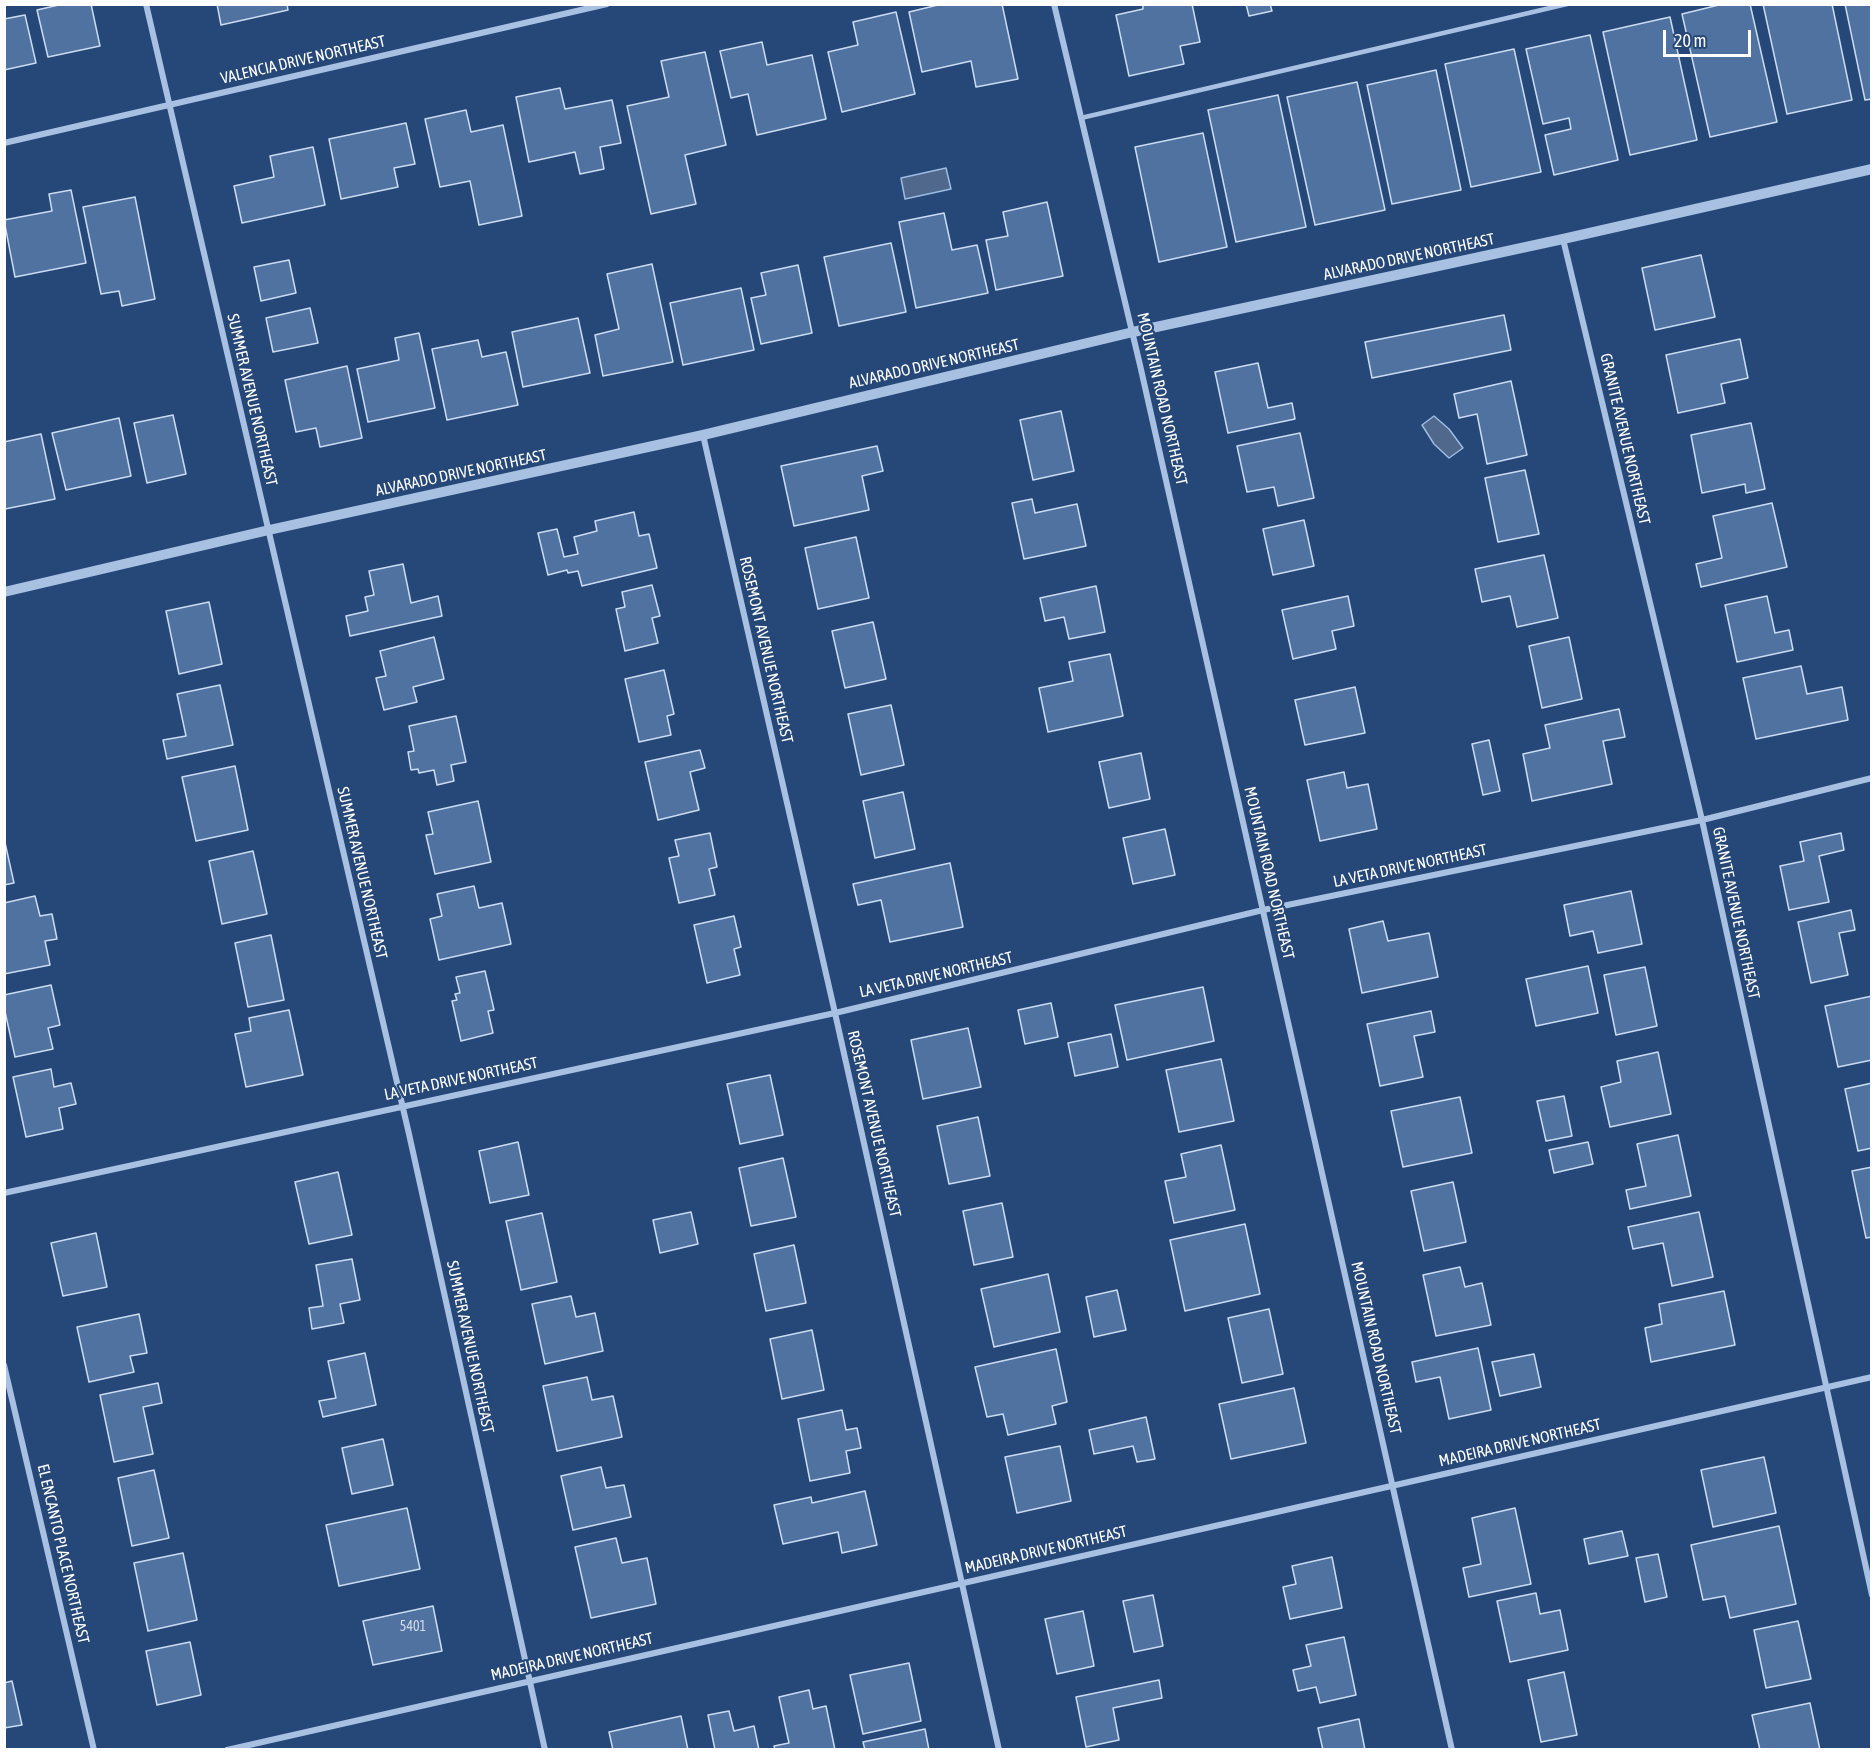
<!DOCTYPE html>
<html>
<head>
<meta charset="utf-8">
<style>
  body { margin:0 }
  #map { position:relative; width:1876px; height:1754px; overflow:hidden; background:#264878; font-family:"Asap Condensed",sans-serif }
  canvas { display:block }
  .frame { position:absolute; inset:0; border:6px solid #fff; pointer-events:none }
  .scale { position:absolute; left:1663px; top:30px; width:88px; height:27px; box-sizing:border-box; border:3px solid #fff; border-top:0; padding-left:8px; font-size:18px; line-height:21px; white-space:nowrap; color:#fff; -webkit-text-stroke:4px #264878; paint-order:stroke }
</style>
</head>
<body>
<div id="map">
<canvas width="1876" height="1754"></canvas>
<div class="frame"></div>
<div class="scale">20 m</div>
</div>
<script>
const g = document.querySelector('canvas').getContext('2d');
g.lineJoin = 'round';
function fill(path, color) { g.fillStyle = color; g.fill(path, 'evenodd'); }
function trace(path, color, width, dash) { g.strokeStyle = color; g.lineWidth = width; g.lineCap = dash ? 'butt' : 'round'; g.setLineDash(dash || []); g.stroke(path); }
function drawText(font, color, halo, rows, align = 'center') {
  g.font = font + ' "Asap Condensed",sans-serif'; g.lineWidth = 4.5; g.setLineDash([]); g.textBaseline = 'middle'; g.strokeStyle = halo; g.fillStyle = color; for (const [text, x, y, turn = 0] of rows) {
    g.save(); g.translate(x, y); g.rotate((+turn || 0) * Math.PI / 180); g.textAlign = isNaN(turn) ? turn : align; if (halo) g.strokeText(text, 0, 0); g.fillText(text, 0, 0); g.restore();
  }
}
const water = new Path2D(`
  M946 168 951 189 905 199 901 178Z
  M1434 416 1449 429 1463 448 1449 458 1434 444 1422 425Z`);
const building = new Path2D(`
  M63 4H91L100 46 48 57 37 10Z
  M217 4H287L288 10 221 25Z
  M942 4H1002L1018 79 976 87 971 61 922 72 909 12Z
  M1143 4H1192L1200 42 1180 46 1184 64 1129 76 1116 15 1143 9Z
  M1246 4H1270L1272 11 1249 16Z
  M1723 4H1750L1777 122 1710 137 1682 14Z
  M1763 4H1832L1852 100 1787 114Z
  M1845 4H1872V99L1865 100Z
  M896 12 915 94 842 112 828 52 858 45 853 22Z
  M25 15 36 63 4 70V19Z
  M1670 17 1697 140 1630 155 1603 32Z
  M1590 35 1618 160 1554 175 1545 135 1571 129 1569 118 1543 124 1526 49Z
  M762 42 767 65 812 55 826 119 757 135 748 94 731 98 720 51Z
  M1514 49 1541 172 1471 187 1445 64Z
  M705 52 726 145 685 155 696 204 651 214 627 106 669 97 661 61Z
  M1436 70 1461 190 1392 204 1367 85Z
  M1357 82 1385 210 1315 225 1287 97Z
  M560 88 565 109 612 100 621 143 600 147 604 169 580 174 575 152 529 162 516 97Z
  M1278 95 1306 227 1236 242 1208 110Z
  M466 110 471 132 503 125 522 216 479 225 470 181 440 187 425 119Z
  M406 123 415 164 394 168 398 187 341 199 329 139Z
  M1203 133 1227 247 1159 262 1135 147Z
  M313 147 325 205 242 223 234 186 274 177 270 156Z
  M71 190 86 263 15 277 4 220 52 211 49 194Z
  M135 197 155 299 122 306 119 291 101 294 83 207Z
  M1047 202 1063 276 996 290 986 240 1008 236 1003 212Z
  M944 213 952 250 977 245 988 293 916 308 899 222Z
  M891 243 906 312 839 326 824 257Z
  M1701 255 1715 317 1655 330 1642 268Z
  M289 260 296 293 261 301 254 267Z
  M652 264 673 362 603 376 595 335 619 329 607 274Z
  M798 265 812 333 761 344 751 298 766 295 761 273Z
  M741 288 754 350 683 365 670 303Z
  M310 308 318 343 273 352 266 318Z
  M1504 315 1511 350 1372 378 1365 342Z
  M578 318 590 373 523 387 512 332Z
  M419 333 435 408 368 422 357 369 399 360 395 338Z
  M1740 339 1748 378 1721 384 1725 403 1678 413 1666 355Z
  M478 340 482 357 506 352 518 405 447 420 432 349Z
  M1258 363 1268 408 1292 403 1295 419 1228 433 1215 372Z
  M347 366 362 438 320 447 316 428 296 432 285 380Z
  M1511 381 1527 455 1487 464 1477 414 1459 418 1454 394Z
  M1061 411 1074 471 1033 480 1020 420Z
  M173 415 186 474 147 483 134 423Z
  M119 418 131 476 66 490 52 433Z
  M1751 423 1765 489 1746 493 1745 484 1702 493 1691 435Z
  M1300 433 1314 498 1278 506 1274 487 1247 492 1237 446Z
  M41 434 55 499 5 509 4 442Z
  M877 446 883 471 862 476 869 510 794 526 781 466Z
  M1525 470 1539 534 1498 542 1485 478Z
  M1032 499 1035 513 1077 504 1086 546 1024 559 1012 503Z
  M1772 503 1787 567 1701 587 1696 564 1722 558 1713 516Z
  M634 512 639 536 649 534 657 568 582 586 578 571 568 573 567 570 548 575 538 533 557 529 564 557 578 554 574 537 597 531 595 521Z
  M1304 520 1314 566 1273 575 1263 529Z
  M856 537 869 598 818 609 805 548Z
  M1544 555 1558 618 1517 627 1510 596 1482 602 1475 569Z
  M403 564 411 603 438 596 442 616 350 636 346 616 368 611 365 597 374 595 369 571Z
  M652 585 660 616 652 618 658 643 625 651 616 609 625 607 622 592Z
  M1096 586 1105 632 1069 639 1064 617 1045 621 1040 598Z
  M1348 596 1354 626 1332 631 1336 649 1293 659 1282 610Z
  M1767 596 1775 633 1789 630 1793 650 1737 662 1725 605Z
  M209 602 222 664 179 674 166 611Z
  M873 622 886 679 845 688 832 631Z
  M434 637 444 679 413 687 417 702 384 710 376 678 386 676 380 651Z
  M1569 637 1582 699 1542 708 1529 646Z
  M1110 654 1123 716 1048 732 1039 688 1073 681 1069 662Z
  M1801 666 1807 694 1842 687 1848 720 1756 739 1743 678Z
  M664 670 674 714 667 716 671 735 639 742 625 679Z
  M220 685 233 745 167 759 163 740 186 736 177 694Z
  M1355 687 1365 733 1305 745 1295 700Z
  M891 705 904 765 861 775 848 714Z
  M1619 709 1625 737 1603 741 1612 784 1532 801 1523 754 1550 748 1545 725Z
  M456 716 466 762 451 765 454 781 437 785 434 770 419 773 418 769 411 770 408 752 414 751 409 726Z
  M1489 740 1500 791 1483 795 1472 744Z
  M700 750 705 768 690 772 699 810 658 820 645 762Z
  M1141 753 1150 799 1109 808 1099 762Z
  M235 766 248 830 196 841 182 777Z
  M1344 772 1347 788 1368 784 1377 829 1320 841 1307 780Z
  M903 792 915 849 875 858 863 801Z
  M478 801 491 862 435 874 426 835 433 834 428 812Z
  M1165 829 1175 875 1133 884 1123 838Z
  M710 833 717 867 709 869 715 895 679 903 669 858 679 856 675 840Z
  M1841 833 1844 850 1819 856 1829 902 1789 910 1780 866 1804 861 1800 842Z
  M4 838 14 883 4 885Z
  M253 851 267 914 222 924 209 861Z
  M950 863 963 927 890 942 881 900 858 905 853 884Z
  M474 886 479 908 502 903 511 944 439 960 430 919 442 916 437 894Z
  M1631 891 1642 944 1598 953 1593 931 1570 936 1564 905Z
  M35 896 40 916 52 914 57 939 45 941 50 965 4 974V903Z
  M1851 910 1855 930 1839 933 1848 975 1811 983 1798 922Z
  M734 916 741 947 734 949 740 975 707 983 694 925Z
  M1383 921 1388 941 1429 933 1438 977 1362 993 1349 929Z
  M271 935 284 1000 248 1007 235 943Z
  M1588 966 1598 1013 1536 1026 1526 979Z
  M1645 967 1657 1026 1616 1035 1604 975Z
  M485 971 494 1010 488 1011 493 1033 461 1041 452 1001 457 1000 455 994 460 993 456 977Z
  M51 985 60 1025 48 1028 53 1049 15 1057 4 1007V995Z
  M1203 987 1214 1041 1127 1060 1115 1005Z
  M1872 996V1060L1838 1067 1825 1006Z
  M1051 1003 1058 1037 1025 1044 1018 1010Z
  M289 1010 303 1075 246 1087 235 1034 251 1031 249 1018Z
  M1431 1011 1435 1032 1414 1036 1423 1077 1380 1086 1367 1024Z
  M968 1028 981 1087 923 1099 911 1040Z
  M1111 1034 1118 1067 1075 1076 1068 1043Z
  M1658 1052 1671 1114 1610 1127 1601 1087 1621 1082 1617 1061Z
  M1221 1059 1234 1121 1179 1132 1166 1070Z
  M51 1069 54 1087 71 1083 76 1104 59 1108 63 1129 26 1137 13 1077Z
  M770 1075 783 1135 740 1144 727 1084Z
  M1872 1083V1148L1858 1151 1845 1089Z
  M1564 1096 1572 1136 1546 1141 1537 1101Z
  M1460 1097 1472 1153 1403 1167 1391 1111Z
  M978 1117 990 1176 949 1184 937 1126Z
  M1678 1135 1691 1196 1630 1209 1626 1190 1646 1186 1637 1144Z
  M518 1142 529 1195 490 1203 479 1151Z
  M1588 1142 1593 1164 1554 1173 1549 1150Z
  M1221 1145 1235 1210 1174 1223 1165 1181 1186 1177 1181 1154Z
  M783 1158 796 1217 751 1226 739 1168Z
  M1872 1167V1237L1866 1238 1852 1171Z
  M338 1172 352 1235 309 1244 295 1182Z
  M1453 1182 1466 1242 1424 1251 1411 1191Z
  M1002 1203 1013 1257 974 1265 963 1211Z
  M691 1212 698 1244 660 1253 653 1220Z
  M1699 1212 1713 1277 1672 1286 1663 1243 1633 1249 1628 1227Z
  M542 1213 557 1282 521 1290 506 1221Z
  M1245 1224 1260 1294 1185 1311 1170 1240Z
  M96 1233 107 1287 63 1296 51 1243Z
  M794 1245 806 1303 766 1311 754 1254Z
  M352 1259 360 1300 340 1304 344 1323 312 1329 309 1308 323 1306 316 1265Z
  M1460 1267 1465 1287 1482 1283 1491 1325 1436 1336 1423 1275Z
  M1048 1274 1060 1332 994 1347 981 1289Z
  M1117 1290 1126 1330 1094 1337 1086 1297Z
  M1724 1291 1735 1345 1651 1362 1645 1328 1662 1324 1659 1304Z
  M571 1296 576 1317 595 1313 603 1351 545 1364 532 1304Z
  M1269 1309 1283 1374 1242 1383 1228 1318Z
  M139 1314 147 1353 130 1356 134 1372 89 1382 77 1327Z
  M812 1330 824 1390 782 1399 770 1339Z
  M1478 1348 1491 1410 1449 1419 1440 1377 1416 1382 1412 1362Z
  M1056 1349 1067 1402 1052 1406 1056 1424 1008 1435 1003 1414 987 1417 975 1367Z
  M365 1353 376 1405 323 1417 319 1401 336 1398 328 1361Z
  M1534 1354 1541 1387 1500 1396 1492 1362Z
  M587 1377 592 1400 613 1396 622 1437 557 1451 543 1386Z
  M158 1383 162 1403 143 1407 153 1454 114 1462 100 1395Z
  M1294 1388 1306 1443 1231 1459 1219 1404Z
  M842 1410 846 1430 857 1428 861 1448 846 1451 850 1473 810 1481 798 1419Z
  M1146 1417 1155 1459 1137 1462 1133 1446 1094 1454 1089 1430Z
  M383 1439 393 1485 352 1494 342 1448Z
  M1060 1446 1071 1501 1017 1513 1005 1457Z
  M1764 1457 1776 1513 1713 1527 1701 1470Z
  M601 1467 606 1488 624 1485 631 1517 573 1530 561 1476Z
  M154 1470 169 1538 132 1546 118 1478Z
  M865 1491 877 1545 842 1553 838 1532 783 1544 774 1505 811 1497 812 1503Z
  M407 1508 420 1569 339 1586 326 1525Z
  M1515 1508 1531 1584 1469 1597 1463 1568 1481 1564 1472 1518Z
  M1779 1526 1796 1604 1730 1618 1725 1596 1703 1600 1691 1545Z
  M1622 1531 1628 1556 1589 1564 1584 1539Z
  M616 1538 622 1563 647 1558 656 1604 591 1618 575 1547Z
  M183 1553 197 1620 148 1631 134 1563Z
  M1658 1554 1667 1597 1645 1602 1636 1558Z
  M1332 1557 1342 1608 1290 1619 1283 1587 1296 1584 1292 1566Z
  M1536 1593 1540 1614 1560 1610 1568 1650 1510 1662 1497 1601Z
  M1153 1595 1163 1646 1134 1652 1123 1601Z
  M433 1606 442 1651 373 1665 363 1621Z
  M1083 1611 1094 1666 1057 1674 1045 1619Z
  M1798 1621 1811 1679 1766 1688 1754 1630Z
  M1344 1637 1356 1695 1320 1703 1316 1687 1298 1691 1293 1670 1311 1666 1306 1645Z
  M190 1642 201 1695 157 1705 146 1651Z
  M909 1663 921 1721 863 1734 850 1675Z
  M1564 1672 1577 1735 1541 1742 1528 1680Z
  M1159 1680 1162 1698 1113 1708 1119 1740 1086 1747 1076 1697Z
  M12 1681 22 1725 4 1728V1683Z
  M809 1690 813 1709 826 1706 835 1750H775L774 1746 789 1743 779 1697Z
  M1810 1703 1820 1750H1760L1752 1715Z
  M729 1711 734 1731 754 1726 759 1750H715L708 1715Z
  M681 1716 688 1750H613L609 1732Z
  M1359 1719 1365 1750H1323L1318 1728Z
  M925 1729 929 1750H865L863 1742Z`);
const service = new Path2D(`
  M1081 118 1567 4`);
const minor = new Path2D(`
  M146 4 409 1134 545 1750
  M1054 4 1140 365 1452 1750
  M4 143 607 4
  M1563 239 1702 820 1872 1595
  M703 435 835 1013 999 1750
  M4 1193 835 1013 1263 910 1702 820 1872 778
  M4 1365 94 1750
  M227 1750 1872 1377`);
const tertiary = new Path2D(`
  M4 592 269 530 703 435 1133 332 1563 239 1872 169`);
const numberNames = [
  ["5401",413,1627]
];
const streetNames = [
  ["VALENCIA DRIVE NORTHEAST",303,60,-13],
  ["ALVARADO DRIVE NORTHEAST",1409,257,-12],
  ["ALVARADO DRIVE NORTHEAST",934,364,-13],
  ["MOUNTAIN ROAD NORTHEAST",1162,399,77],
  ["SUMMER AVENUE NORTHEAST",252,400,77],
  ["GRANITE AVENUE NORTHEAST",1625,439,77],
  ["ALVARADO DRIVE NORTHEAST",461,473,-12],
  ["ROSEMONT AVENUE NORTHEAST",766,650,77],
  ["LA VETA DRIVE NORTHEAST",1410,866,-12],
  ["SUMMER AVENUE NORTHEAST",362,873,77],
  ["MOUNTAIN ROAD NORTHEAST",1269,873,77],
  ["GRANITE AVENUE NORTHEAST",1736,913,78],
  ["LA VETA DRIVE NORTHEAST",936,975,-13],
  ["LA VETA DRIVE NORTHEAST",461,1079,-12],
  ["ROSEMONT AVENUE NORTHEAST",874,1124,77],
  ["SUMMER AVENUE NORTHEAST",470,1347,78],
  ["MOUNTAIN ROAD NORTHEAST",1376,1348,77],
  ["MADEIRA DRIVE NORTHEAST",1520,1443,-13],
  ["MADEIRA DRIVE NORTHEAST",1046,1550,-13],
  ["EL ENCANTO PLACE NORTHEAST",63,1554,77],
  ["MADEIRA DRIVE NORTHEAST",572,1657,-13]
];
fill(water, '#4f688b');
trace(water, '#9dbce3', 1.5);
fill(building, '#4f72a1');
trace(building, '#cadcf2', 1.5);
trace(service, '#a8c1e3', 4.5);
trace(minor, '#a8c1e3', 6);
trace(tertiary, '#a8c1e3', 10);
drawText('14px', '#d3dce8', null, numberNames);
drawText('16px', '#fff', '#264878', streetNames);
</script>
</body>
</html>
